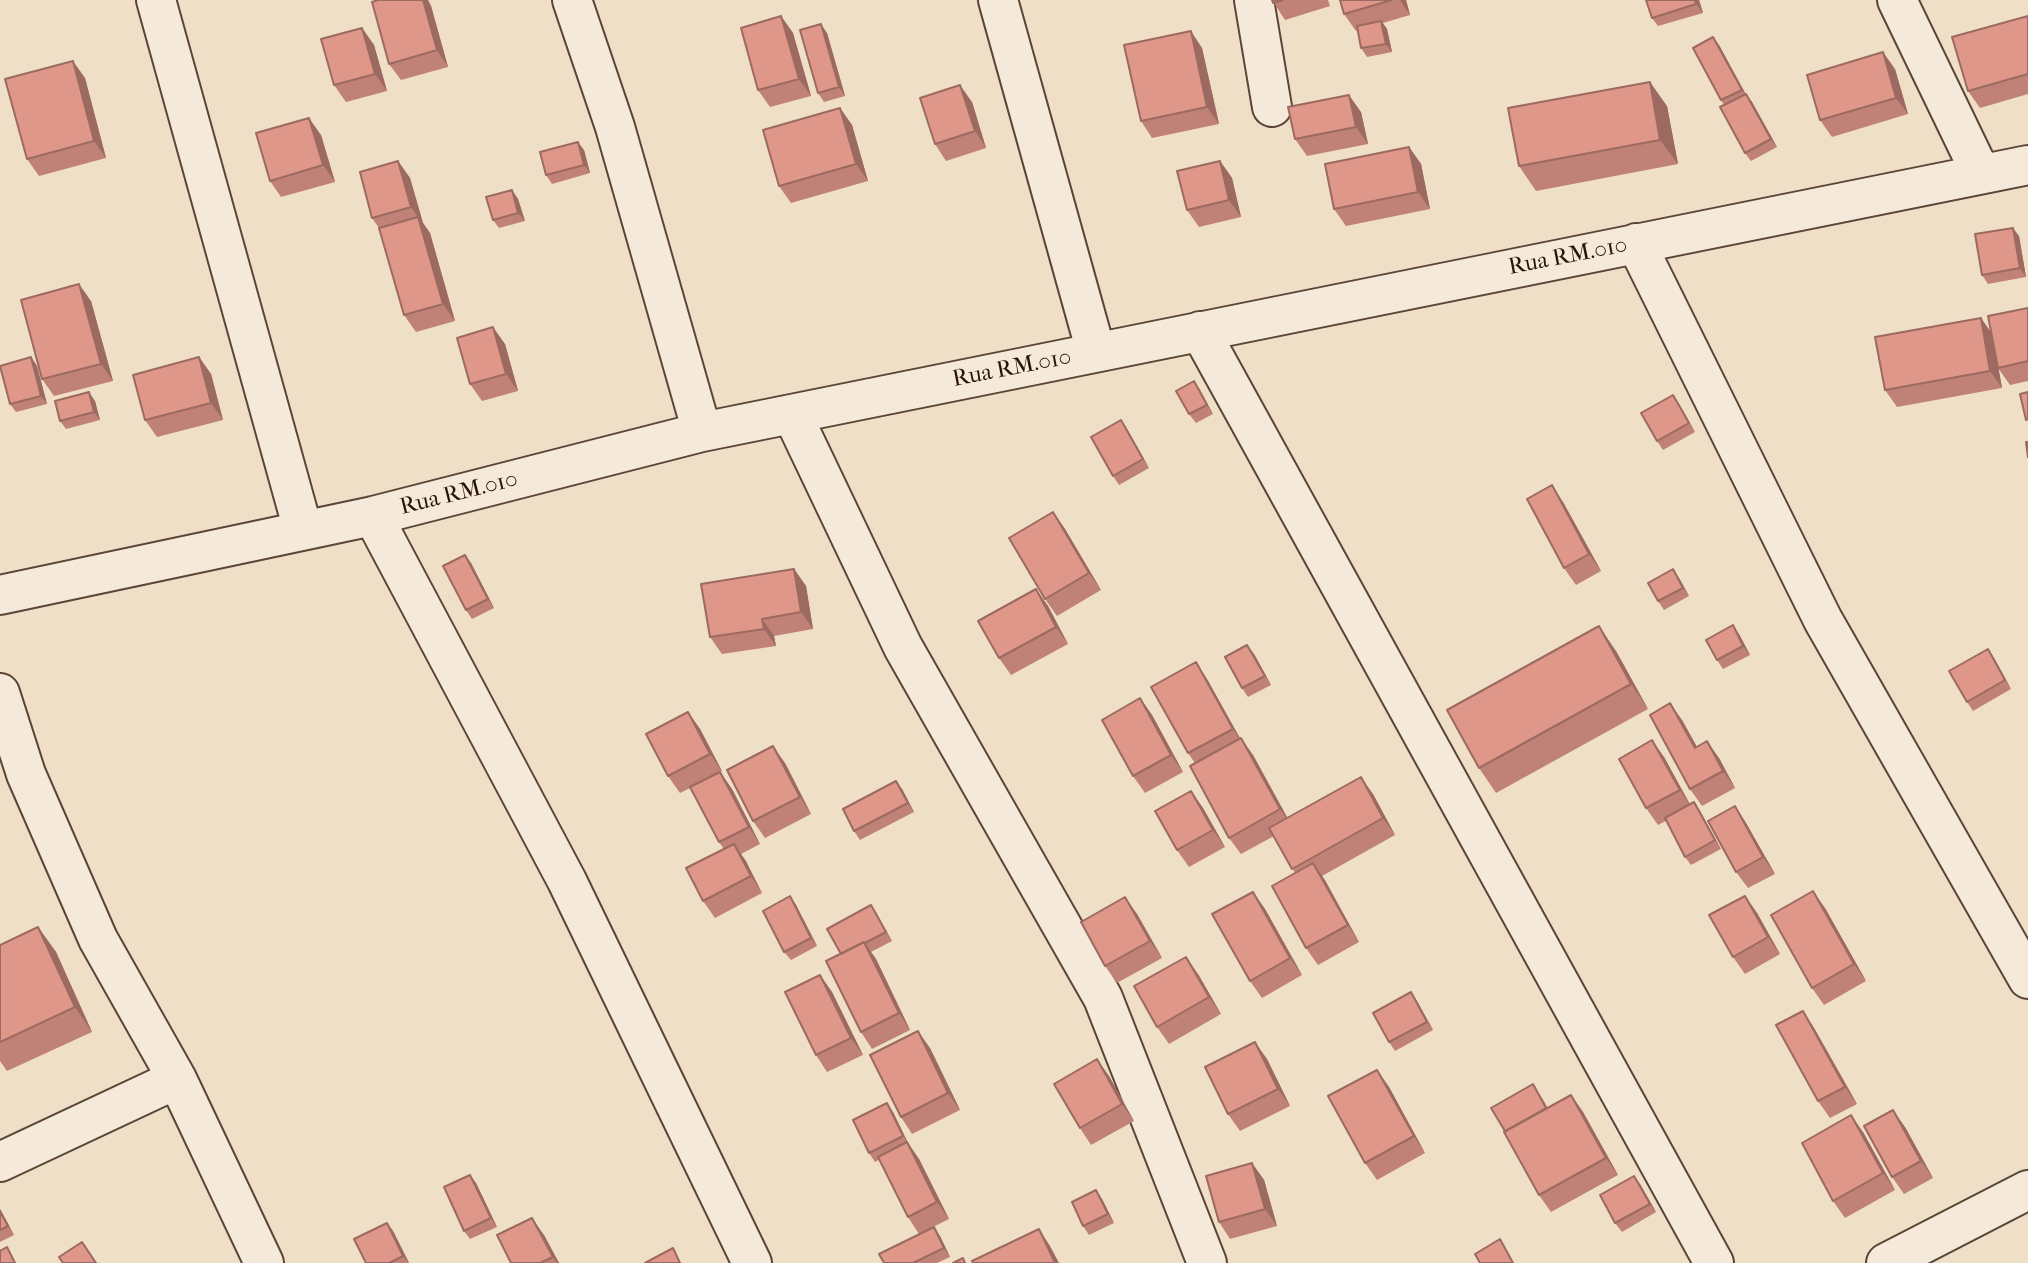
<!DOCTYPE html>
<html>
<head>
<meta charset="utf-8">
<style>
  body { margin:0 }
  canvas { display:block; background:#efdfc6 }
</style>
</head>
<body>
<canvas width="2028" height="1263"></canvas>
<script>
const g = document.querySelector('canvas').getContext('2d');
g.lineJoin = 'round';
function trace(path, color, width, dash) { g.strokeStyle = color; g.lineWidth = width; g.lineCap = dash ? 'butt' : 'round'; g.setLineDash(dash || []); g.stroke(path); }
function fill(path, color) { g.fillStyle = color; g.fill(path, 'evenodd'); }
function drawText(font, color, halo, rows, align = 'center') {
  g.font = font + ' "IM FELL French Canon",serif'; g.lineWidth = 7; g.setLineDash([]); g.textBaseline = 'middle'; g.strokeStyle = halo; g.fillStyle = color; for (const [text, x, y, turn = 0] of rows) {
    g.save(); g.translate(x, y); g.rotate((+turn || 0) * Math.PI / 180); g.textAlign = isNaN(turn) ? turn : align; if (halo) g.strokeText(text, 0, 0); g.fillText(text, 0, 0); g.restore();
  }
}
const minor = new Path2D(`
  M156 0 303 530
  M572 0 615 127 702 432
  M998 0 1096 352
  M1254 0 1272 107
  M1897 0 1981 174
  M1636 243 1823 620 2028 979
  M1200 331 1714 1263
  M792 414 903 647 1103 998 1207 1263
  M373 516 567 881 752 1263
  M0 595 373 516 702 432 2028 165
  M0 693 26 774 98 939 177 1079 264 1263
  M0 1162 177 1079
  M1886 1263 2028 1190`);
const wall = new Path2D(`
  M423 0H428L431 6 448 67 401 80 389 64Z
  M1272 0H1328L1330 6 1285 20Z
  M1340 0H1406L1410 15 1383 23 1387 29 1392 52 1367 57 1361 48 1358 30 1356 31 1344 14Z
  M1646 0H1699L1703 13 1658 26 1652 18Z
  M781 16 793 33 811 96 770 107 758 90Z
  M2028 16V94L1980 108 1968 91Z
  M362 28 374 45 387 91 346 102 334 85Z
  M827 33 845 96 824 102 818 93Z
  M1719 45 1745 94 1752 102 1777 147 1751 161 1745 153 1724 105 1721 100Z
  M1202 48 1219 124 1152 138 1141 121Z
  M1895 69 1908 114 1832 137 1820 120Z
  M85 78 106 158 39 176 27 159Z
  M972 102 986 148 946 161 935 144Z
  M1667 106 1678 164 1536 191 1519 166Z
  M840 108 852 125 868 181 791 203 779 186Z
  M1361 112 1368 144 1307 156 1295 139Z
  M321 135 335 182 281 197 270 181Z
  M1409 147 1421 164 1430 209 1346 226 1334 209Z
  M584 150 590 173 552 184 546 175Z
  M398 161 410 178 423 223 430 233 455 321 416 332 404 315 379 228 372 218Z
  M1220 161 1232 178 1241 217 1199 227 1187 210Z
  M512 190 518 199 525 221 499 228 493 220Z
  M2019 236 2026 277 1988 284 1982 275Z
  M91 301 113 381 54 396 42 379Z
  M2028 308V381L2010 385 1998 368 2002 388 1897 407 1885 390 1981 318 1991 333Z
  M505 344 518 391 482 401 470 384Z
  M31 357 37 366 47 404 16 412 10 404Z
  M199 357 211 374 223 420 157 437 145 420Z
  M1200 390 1213 414 1196 423 1189 414Z
  M95 401 100 420 66 429 60 421Z
  M1679 404 1695 432 1663 450 1657 441Z
  M1127 429 1149 468 1119 485 1113 476Z
  M1563 502 1601 571 1576 585 1564 568Z
  M1053 512 1065 529 1101 590 1057 616 1045 599Z
  M465 555 471 563 494 608 472 619 466 610Z
  M794 569 806 586 813 629 774 636 776 646 722 654 710 637Z
  M1679 578 1689 596 1664 610 1658 601Z
  M1036 589 1048 606 1068 644 1011 675 999 658Z
  M1739 634 1750 655 1723 669 1717 660Z
  M1616 651 1648 709 1496 793 1479 768Z
  M1254 654 1271 685 1248 697 1242 688Z
  M1994 658 2011 689 1973 711 1967 702Z
  M1207 679 1240 738 1253 755 1287 818 1373 794 1395 835 1322 876 1359 942 1318 965 1306 948 1295 873 1274 836 1241 854 1229 838 1195 763 1188 753Z
  M1140 698 1152 715 1183 772 1145 793 1133 776Z
  M688 712 700 729 722 771 720 772 732 789 760 844 741 854 762 893 715 918 703 901 724 849 719 842 690 788 680 793 668 776Z
  M1682 720 1697 747 1719 758 1735 788 1702 806 1690 789Z
  M1664 757 1690 804 1694 802 1721 849 1691 865 1685 857 1666 821 1658 825 1646 808Z
  M785 763 811 814 765 838 753 821Z
  M902 789 914 812 860 840 854 831Z
  M1191 791 1203 808 1225 847 1189 867 1177 850Z
  M1735 806 1746 823 1775 874 1748 888 1736 872Z
  M1253 892 1265 909 1302 975 1262 998 1250 981Z
  M790 896 796 905 817 946 791 960 784 952Z
  M1745 896 1757 913 1780 954 1745 974 1733 957Z
  M871 905 892 941 871 952 876 959 910 1030 872 1049 861 1032 841 954Z
  M1825 908 1866 981 1824 1005 1812 988Z
  M1137 914 1162 958 1117 983 1105 966Z
  M38 927 56 952 92 1032 7 1071 0 1061V945Z
  M1198 974 1221 1014 1169 1044 1157 1027Z
  M820 975 832 992 863 1055 827 1072 816 1055Z
  M1411 992 1433 1030 1395 1051 1389 1042Z
  M1803 1011 1814 1028 1857 1104 1830 1118 1818 1101Z
  M930 1048 960 1110 912 1134 901 1117Z
  M1267 1059 1290 1106 1240 1131 1228 1114Z
  M1377 1070 1389 1087 1425 1153 1377 1180 1365 1163Z
  M1109 1076 1134 1121 1091 1145 1080 1128Z
  M1539 1093 1548 1108 1571 1095 1583 1112 1618 1175 1551 1212 1539 1195 1491 1108Z
  M893 1112 908 1143 919 1159 949 1219 919 1234 908 1217 880 1159 875 1162 869 1153Z
  M1905 1127 1933 1178 1904 1194 1892 1177Z
  M1863 1132 1895 1190 1845 1218 1833 1201Z
  M1252 1163 1264 1180 1277 1226 1230 1239 1219 1222Z
  M476 1183 497 1227 470 1239 464 1231Z
  M1640 1184 1656 1212 1622 1232 1615 1223Z
  M1102 1199 1114 1223 1089 1235 1083 1226Z
  M0 1209 14 1235 0 1242Z
  M387 1223 393 1231 409 1263H366Z
  M544 1235 559 1263H511Z
  M940 1236 950 1257 937 1263H884Z`);
const shadedWall = new Path2D(`
  M423 0H428L431 6 448 67 437 50Z
  M1400 0H1406L1410 15Z
  M1695 0H1699L1703 13 1696 4Z
  M781 16 793 33 811 96 799 79Z
  M1381 21 1387 29 1392 52 1386 44Z
  M821 24 827 33 845 96 839 87Z
  M362 28 374 45 387 91 375 74Z
  M1191 31 1202 48 1219 124 1207 107Z
  M1713 37 1719 45 1748 98 1742 90Z
  M1883 52 1895 69 1908 114 1896 98Z
  M73 61 85 78 106 158 94 141Z
  M1650 82 1667 106 1678 164 1660 140Z
  M960 85 972 102 986 148 975 131Z
  M1746 94 1752 102 1777 147 1771 139Z
  M1349 95 1361 112 1368 144 1356 127Z
  M840 108 852 125 868 181 856 164Z
  M309 118 321 135 335 182 323 165Z
  M578 142 584 150 590 173 584 165Z
  M1409 147 1421 164 1430 209 1418 192Z
  M398 161 410 178 423 223 430 233 455 321 443 304 418 217 411 207Z
  M1220 161 1232 178 1241 217 1229 200Z
  M512 190 518 199 525 221 518 213Z
  M2013 228 2019 236 2026 277 2020 268Z
  M79 284 91 301 113 381 101 364Z
  M1981 318 1993 335 2002 388 1990 371Z
  M493 327 505 344 518 391 506 374Z
  M31 357 37 366 47 404 41 396Z
  M199 357 211 374 223 420 211 403Z
  M1194 381 1200 390 1213 414 1207 405Z
  M89 392 95 401 100 420 94 412Z
  M1673 395 1679 404 1695 432 1689 423Z
  M1121 420 1127 429 1149 468 1143 459Z
  M1552 485 1563 502 1601 571 1589 554Z
  M1053 512 1065 529 1101 590 1089 573Z
  M465 555 471 563 494 608 488 599Z
  M794 569 806 586 813 629 801 612Z
  M1673 569 1679 578 1689 596 1683 588Z
  M1036 589 1048 606 1068 644 1056 627Z
  M762 619 774 636 776 646 764 629Z
  M1733 625 1739 634 1750 655 1743 646Z
  M1599 626 1616 651 1648 709 1631 684Z
  M1247 645 1254 654 1271 685 1265 676Z
  M1988 649 1994 658 2011 689 2005 680Z
  M1196 662 1207 679 1244 746 1233 729Z
  M1140 698 1152 715 1183 772 1171 755Z
  M1670 703 1682 720 1707 765 1695 748Z
  M688 712 700 729 722 771 710 754Z
  M1241 738 1253 755 1292 826 1280 809Z
  M1652 740 1664 757 1691 807 1680 790Z
  M1707 741 1719 758 1735 788 1723 771Z
  M773 746 785 763 811 814 800 797Z
  M720 772 732 789 760 844 749 827Z
  M1361 777 1373 794 1395 835 1383 818Z
  M896 781 902 789 914 812 908 803Z
  M1191 791 1203 808 1225 847 1213 830Z
  M1694 802 1700 811 1721 849 1715 840Z
  M1735 806 1746 823 1775 874 1763 857Z
  M734 844 746 861 762 893 751 876Z
  M1313 863 1325 880 1359 942 1348 925Z
  M1813 891 1825 908 1866 981 1854 964Z
  M1253 892 1265 909 1302 975 1290 958Z
  M790 896 796 905 817 946 811 938Z
  M1745 896 1757 913 1780 954 1768 937Z
  M1125 897 1137 914 1162 958 1150 941Z
  M871 905 877 914 892 941 886 932Z
  M38 927 56 952 92 1032 75 1007Z
  M864 942 876 959 910 1030 899 1013Z
  M1186 957 1198 974 1221 1014 1209 997Z
  M820 975 832 992 863 1055 851 1038Z
  M1411 992 1417 1001 1433 1030 1427 1022Z
  M1803 1011 1814 1028 1857 1104 1845 1087Z
  M918 1031 930 1048 960 1110 948 1093Z
  M1255 1042 1267 1059 1290 1106 1278 1089Z
  M1097 1059 1109 1076 1134 1121 1122 1104Z
  M1377 1070 1389 1087 1425 1153 1414 1136Z
  M1571 1095 1583 1112 1618 1175 1606 1158Z
  M887 1103 893 1112 908 1143 919 1159 949 1219 937 1202Z
  M1893 1110 1905 1127 1933 1178 1921 1161Z
  M1851 1115 1863 1132 1895 1190 1883 1173Z
  M1252 1163 1264 1180 1277 1226 1265 1209Z
  M470 1175 476 1183 497 1227 491 1218Z
  M1634 1176 1640 1184 1656 1212 1650 1204Z
  M1096 1190 1102 1199 1114 1223 1108 1214Z
  M0 1209 14 1235 8 1226 0 1211Z
  M532 1218 544 1235 559 1263H557L553 1257Z
  M387 1223 393 1231 409 1263 403 1256Z
  M934 1227 940 1236 950 1257 944 1248Z
  M1039 1229 1050 1246 1059 1263H1055Z`);
const building = new Path2D(`
  M378 0H423L437 50 389 64 372 2Z
  M1272 0H1283L1273 3Z
  M1340 0H1392L1344 14Z
  M1646 0H1695L1696 4 1652 18Z
  M781 16 799 79 758 90 741 28Z
  M2028 16V74L1968 91 1952 37Z
  M1381 21 1386 44 1361 48 1357 26Z
  M821 24 839 87 818 93 800 30Z
  M362 28 375 74 334 85 321 39Z
  M1191 31 1207 107 1141 121 1124 45Z
  M1713 37 1742 90 1721 100 1693 48Z
  M1883 52 1896 98 1820 120 1807 75Z
  M73 61 94 141 27 159 5 79Z
  M1650 82 1660 140 1519 166 1508 108Z
  M960 85 975 131 935 144 920 98Z
  M1746 94 1771 139 1745 153 1720 107Z
  M1349 95 1356 127 1295 139 1288 107Z
  M840 108 856 164 779 186 763 130Z
  M309 118 323 165 270 181 256 133Z
  M578 142 584 165 546 175 540 152Z
  M1409 147 1418 192 1334 209 1325 164Z
  M398 161 411 207 372 218 360 172Z
  M1220 161 1229 200 1187 210 1177 171Z
  M512 190 518 213 493 220 486 197Z
  M418 217 443 304 404 315 379 228Z
  M2013 228 2020 268 1982 275 1975 234Z
  M79 284 101 364 42 379 21 300Z
  M2028 308V361L1998 368 1988 316Z
  M1981 318 1990 371 1885 390 1875 337Z
  M493 327 506 374 470 384 457 338Z
  M31 357 41 396 10 404 0 366Z
  M199 357 211 403 145 420 133 375Z
  M1194 381 1207 405 1189 414 1176 391Z
  M89 392 94 412 60 421 55 401Z
  M2028 392V419L2026 420 2020 394Z
  M1673 395 1689 423 1657 441 1641 413Z
  M1121 420 1143 459 1113 476 1091 437Z
  M2026 442H2028V457Z
  M1552 485 1589 554 1564 568 1527 499Z
  M1053 512 1089 573 1045 599 1009 538Z
  M465 555 488 599 466 610 443 566Z
  M794 569 801 612 762 619 764 629 710 637 701 584Z
  M1673 569 1683 588 1658 601 1648 583Z
  M1036 589 1056 627 999 658 978 621Z
  M1733 625 1743 646 1717 660 1706 640Z
  M1599 626 1631 684 1479 768 1447 710Z
  M1247 645 1265 676 1242 688 1225 657Z
  M1988 649 2005 680 1967 702 1949 671Z
  M1196 662 1233 729 1188 753 1151 687Z
  M1140 698 1171 755 1133 776 1102 720Z
  M1670 703 1695 748 1707 741 1723 771 1690 789 1650 715Z
  M688 712 710 754 668 776 646 734Z
  M1241 738 1280 809 1229 838 1190 766Z
  M1652 740 1680 790 1646 808 1619 759Z
  M773 746 800 797 753 821 727 770Z
  M720 772 749 827 719 842 690 787Z
  M1361 777 1383 818 1292 869 1269 828Z
  M896 781 908 803 854 831 843 809Z
  M1191 791 1213 830 1177 850 1155 811Z
  M1694 802 1715 840 1685 857 1665 818Z
  M1735 806 1763 857 1736 872 1708 821Z
  M734 844 751 876 703 901 686 868Z
  M1313 863 1348 925 1306 948 1272 886Z
  M1813 891 1854 964 1812 988 1771 915Z
  M1253 892 1290 958 1250 981 1212 914Z
  M790 896 811 938 784 952 763 911Z
  M1745 896 1768 937 1733 957 1709 915Z
  M1125 897 1150 941 1105 966 1081 922Z
  M871 905 886 932 865 943 864 942 841 954 827 929Z
  M38 927 75 1007 0 1042V945Z
  M864 942 899 1013 861 1032 826 961Z
  M1186 957 1209 997 1157 1027 1134 986Z
  M820 975 851 1038 816 1055 785 992Z
  M1411 992 1427 1022 1389 1042 1373 1013Z
  M1803 1011 1845 1087 1818 1101 1776 1025Z
  M918 1031 948 1093 901 1117 870 1055Z
  M1255 1042 1278 1089 1228 1114 1205 1067Z
  M1097 1059 1122 1104 1080 1128 1054 1084Z
  M1377 1070 1414 1136 1365 1163 1328 1096Z
  M1533 1084 1546 1108 1505 1131 1491 1108Z
  M1571 1095 1606 1158 1539 1195 1504 1132Z
  M887 1103 903 1136 869 1153 853 1120Z
  M1893 1110 1921 1161 1892 1177 1864 1126Z
  M1851 1115 1883 1173 1833 1201 1802 1143Z
  M907 1142 937 1202 908 1217 878 1157Z
  M1252 1163 1265 1209 1219 1222 1206 1176Z
  M470 1175 491 1218 464 1231 444 1187Z
  M1634 1176 1650 1204 1615 1223 1600 1195Z
  M1096 1190 1108 1214 1083 1226 1072 1202Z
  M0 1211 8 1226 0 1230Z
  M532 1218 553 1257 540 1263H511L497 1235Z
  M387 1223 403 1256 389 1263H366L354 1239Z
  M934 1227 944 1248 913 1263H884L879 1254Z
  M1039 1229 1055 1263H973L972 1261Z
  M1500 1239 1513 1263H1480L1475 1254Z
  M82 1242 96 1263H63L59 1257Z
  M7 1247 15 1263H0V1251Z
  M673 1248 680 1263H645Z
  M963 1258 965 1263H953Z`);
const streetNames = [
  ["Rua RM.010",1568,257,-11],
  ["Rua RM.010",1012,369,-11],
  ["Rua RM.010",459,494,-14]
];
trace(minor, '#5b4538', 42);
trace(minor, '#f5eada', 38);
fill(wall, '#c08276');
fill(shadedWall, '#9c6a60');
fill(building, '#df9789');
trace(building, '#9c6a60', 2);
drawText('23px', '#2a1209', '#f5eada', streetNames);
</script>
</body>
</html>
